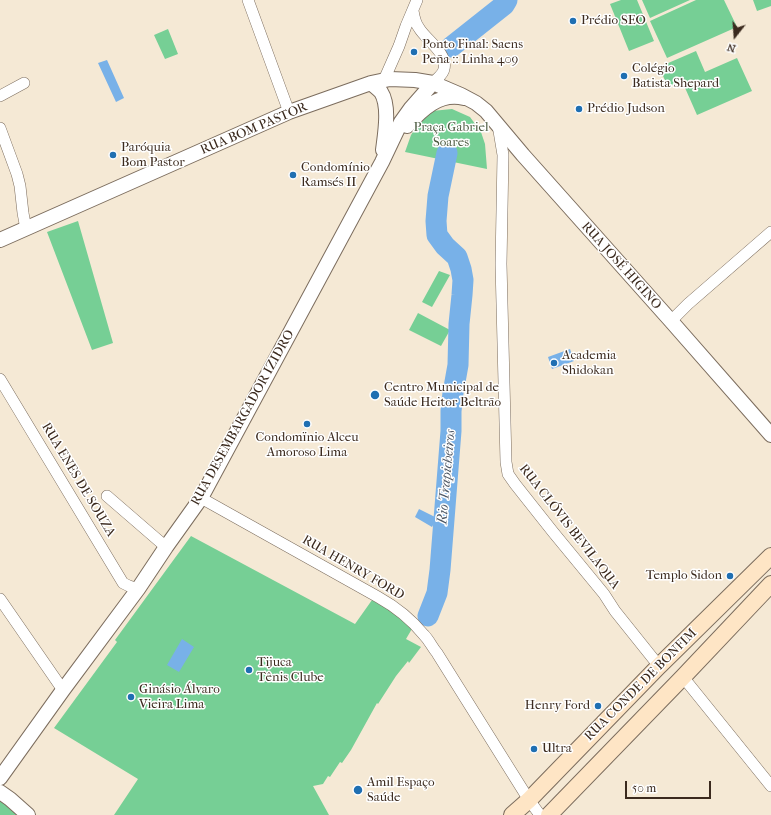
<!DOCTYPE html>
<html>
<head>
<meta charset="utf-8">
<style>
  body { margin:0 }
  #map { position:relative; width:771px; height:815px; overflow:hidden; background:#f5e9d5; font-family:"IM FELL French Canon",serif }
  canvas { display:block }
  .north { position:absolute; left:715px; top:16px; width:40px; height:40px; -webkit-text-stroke:3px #fff; paint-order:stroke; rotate:197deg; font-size:11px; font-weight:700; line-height:16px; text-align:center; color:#3b2a1e }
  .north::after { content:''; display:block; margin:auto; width:14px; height:18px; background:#3b2a1e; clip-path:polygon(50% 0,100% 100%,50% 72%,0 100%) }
  .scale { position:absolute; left:625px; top:781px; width:86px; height:18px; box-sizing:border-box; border:2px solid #3b2a1e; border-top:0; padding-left:5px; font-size:12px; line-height:14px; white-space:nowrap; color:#3b2a1e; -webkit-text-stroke:3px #fff; paint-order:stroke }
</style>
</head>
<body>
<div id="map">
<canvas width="771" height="815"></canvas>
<div class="north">N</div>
<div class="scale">50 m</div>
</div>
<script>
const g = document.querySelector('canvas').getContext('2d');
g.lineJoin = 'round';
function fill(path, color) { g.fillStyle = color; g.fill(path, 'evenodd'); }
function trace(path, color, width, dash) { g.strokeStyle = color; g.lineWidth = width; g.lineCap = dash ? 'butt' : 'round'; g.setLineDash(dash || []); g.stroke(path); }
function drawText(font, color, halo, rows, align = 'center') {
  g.font = font + ' "IM FELL French Canon",serif'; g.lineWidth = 3; g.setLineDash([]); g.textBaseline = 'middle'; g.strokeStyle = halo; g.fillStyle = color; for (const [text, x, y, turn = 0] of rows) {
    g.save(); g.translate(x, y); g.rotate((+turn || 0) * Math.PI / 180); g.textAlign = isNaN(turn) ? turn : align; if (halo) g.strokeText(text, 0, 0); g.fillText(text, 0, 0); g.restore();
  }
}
const green = new Path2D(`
  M621 0H637L654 41 629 51 610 4Z
  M642 0H690L650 18Z
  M696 0H724L737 27 667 58 650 21Z
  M753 0H771V6L757 11Z
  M168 29 178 54 165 59 154 35Z
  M696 51 705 72 737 58 752 91 697 115 682 81 668 87 659 67Z
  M452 109 470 117 481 132 485 144 487 169 405 152 411 135 421 120 432 111Z
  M78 221 113 343 92 350 47 232Z
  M439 271 450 275 432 307 422 302Z
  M418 313 450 330 441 346 409 330Z
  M191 536 355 624 372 600 386 608 413 627 406 639 421 647 409 663 408 661 396 676 378 704 377 703 351 750 342 763 340 762 330 777 328 776 323 784 313 786 329 815H114L138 779 54 728 117 642 115 640Z
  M0 799 18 815H0Z`);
const water = new Path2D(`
  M107 60 124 98 116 102 98 63Z
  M570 349 574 361 552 369 548 357Z
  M419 509 437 518 432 527 415 517Z
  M182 639 194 647 179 672 167 665Z`);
const river = new Path2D(`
  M451 47 504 5 507 0
  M428 616 437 593 440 570 451 431V411L453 393 458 365 459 324 462 295 463 280 461 269 457 257 445 246 437 235 436 221 438 196 447 153`);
const minor = new Path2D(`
  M248 0 289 112
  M413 11C414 17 415 23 419 28 426 40 448 53 444 69 443 75 436 79 433 83
  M384 80 399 46 406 26 417 0
  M0 96 24 83
  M498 125 503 155 501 264 506 462 508 474 515 484 553 532 604 594 615 611 659 666
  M0 128 17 174 20 186 23 213 26 229
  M671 321 688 304 771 232
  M0 379 123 583 129 586 138 589
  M107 496 166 547
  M201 498 378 597C396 607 411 619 424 635 429 640 432 647 437 653L529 800 540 815
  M0 599 63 690
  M683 677 771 786`);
const tertiary = new Path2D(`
  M371 83C374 86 378 89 381 92 390 106 385 134 383 150
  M407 126C422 109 440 92 464 98
  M0 240 289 112 371 83 390 79 415 80 433 83 461 95 476 103 486 111 523 155 671 321 771 435
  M0 778 63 690 138 589 166 547 201 498 382 162 401 122 411 108 433 83
  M0 792 10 799 28 815`);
const secondary = new Path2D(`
  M512 815 529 800 659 666 771 556
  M549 815 683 677 771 584`);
const markers = [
  [573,21,4,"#1f6fb2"],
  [414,52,4,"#1f6fb2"],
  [624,76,4,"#1f6fb2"],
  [579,109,4,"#1f6fb2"],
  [113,155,4,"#1f6fb2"],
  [293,175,4,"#1f6fb2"],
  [554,363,4,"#1f6fb2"],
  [375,395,5,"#1f6fb2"],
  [307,424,4,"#1f6fb2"],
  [730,576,4,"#1f6fb2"],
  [249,670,4,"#1f6fb2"],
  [131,697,4,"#1f6fb2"],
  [598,706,4,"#1f6fb2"],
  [534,749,4,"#1f6fb2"],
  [358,790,5,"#1f6fb2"]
];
const poiNames = [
  ["Prédio SEO",581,21],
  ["Ponto Final: Saens",422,45],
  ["Peña :: Linha 409",422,60],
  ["Colégio",632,69],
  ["Batista Shepard",632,84],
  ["Prédio Judson",587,109],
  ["Paróquia",121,148],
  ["Bom Pastor",121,163],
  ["Condomínio",301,168],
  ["Ramsés II",301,183],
  ["Academia",562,356],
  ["Shidokan",562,371],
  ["Centro Municipal de",384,388],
  ["Saúde Heitor Beltrão",384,403],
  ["Condomïnio Alceu",307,438,"center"],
  ["Amoroso Lima",307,453,"center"],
  ["Templo Sidon",722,576,"right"],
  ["Tijuca",257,663],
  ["Tênis Clube",257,678],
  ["Ginásio Álvaro",139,690],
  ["Vieira Lima",139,705],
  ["Henry Ford",590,706,"right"],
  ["Ultra",542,749],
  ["Amil Espaço",367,783],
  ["Saúde",367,798]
];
const parkNames = [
  ["Praça Gabriel",451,128],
  ["Soares",451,143]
];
const streetNames = [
  ["RUA BOM PASTOR",254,129,-23],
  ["RUA JOSÉ HIGINO",621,266,48],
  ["RUA DESEMBARGADOR IZIDRO",243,418,-61],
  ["RUA ENES DE SOUZA",78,480,59],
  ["RUA CLÓVIS BEVILAQUA",569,527,52],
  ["RUA HENRY FORD",353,568,30],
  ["RUA CONDE DE BONFIM",641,685,-45]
];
const waterNames = [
  ["Rio Trapicheiros",447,477,-85]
];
fill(green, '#76cf95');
fill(water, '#78b1e8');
trace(river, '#78b1e8', 21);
trace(minor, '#7c6d5e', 12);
trace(tertiary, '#7c6d5e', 16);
trace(secondary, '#7c6d5e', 18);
trace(minor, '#fff', 11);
trace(tertiary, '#fff', 14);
trace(secondary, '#fee5c5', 16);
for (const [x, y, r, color] of markers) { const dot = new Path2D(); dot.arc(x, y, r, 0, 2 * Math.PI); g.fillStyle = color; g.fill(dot); trace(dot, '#fff', 1.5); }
drawText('13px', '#3b2a1e', '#fff', poiNames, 'left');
drawText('13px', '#4d5c42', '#fff', parkNames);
drawText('13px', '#3b2a1e', '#fff', streetNames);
drawText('italic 14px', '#505965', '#fff', waterNames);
</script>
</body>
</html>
